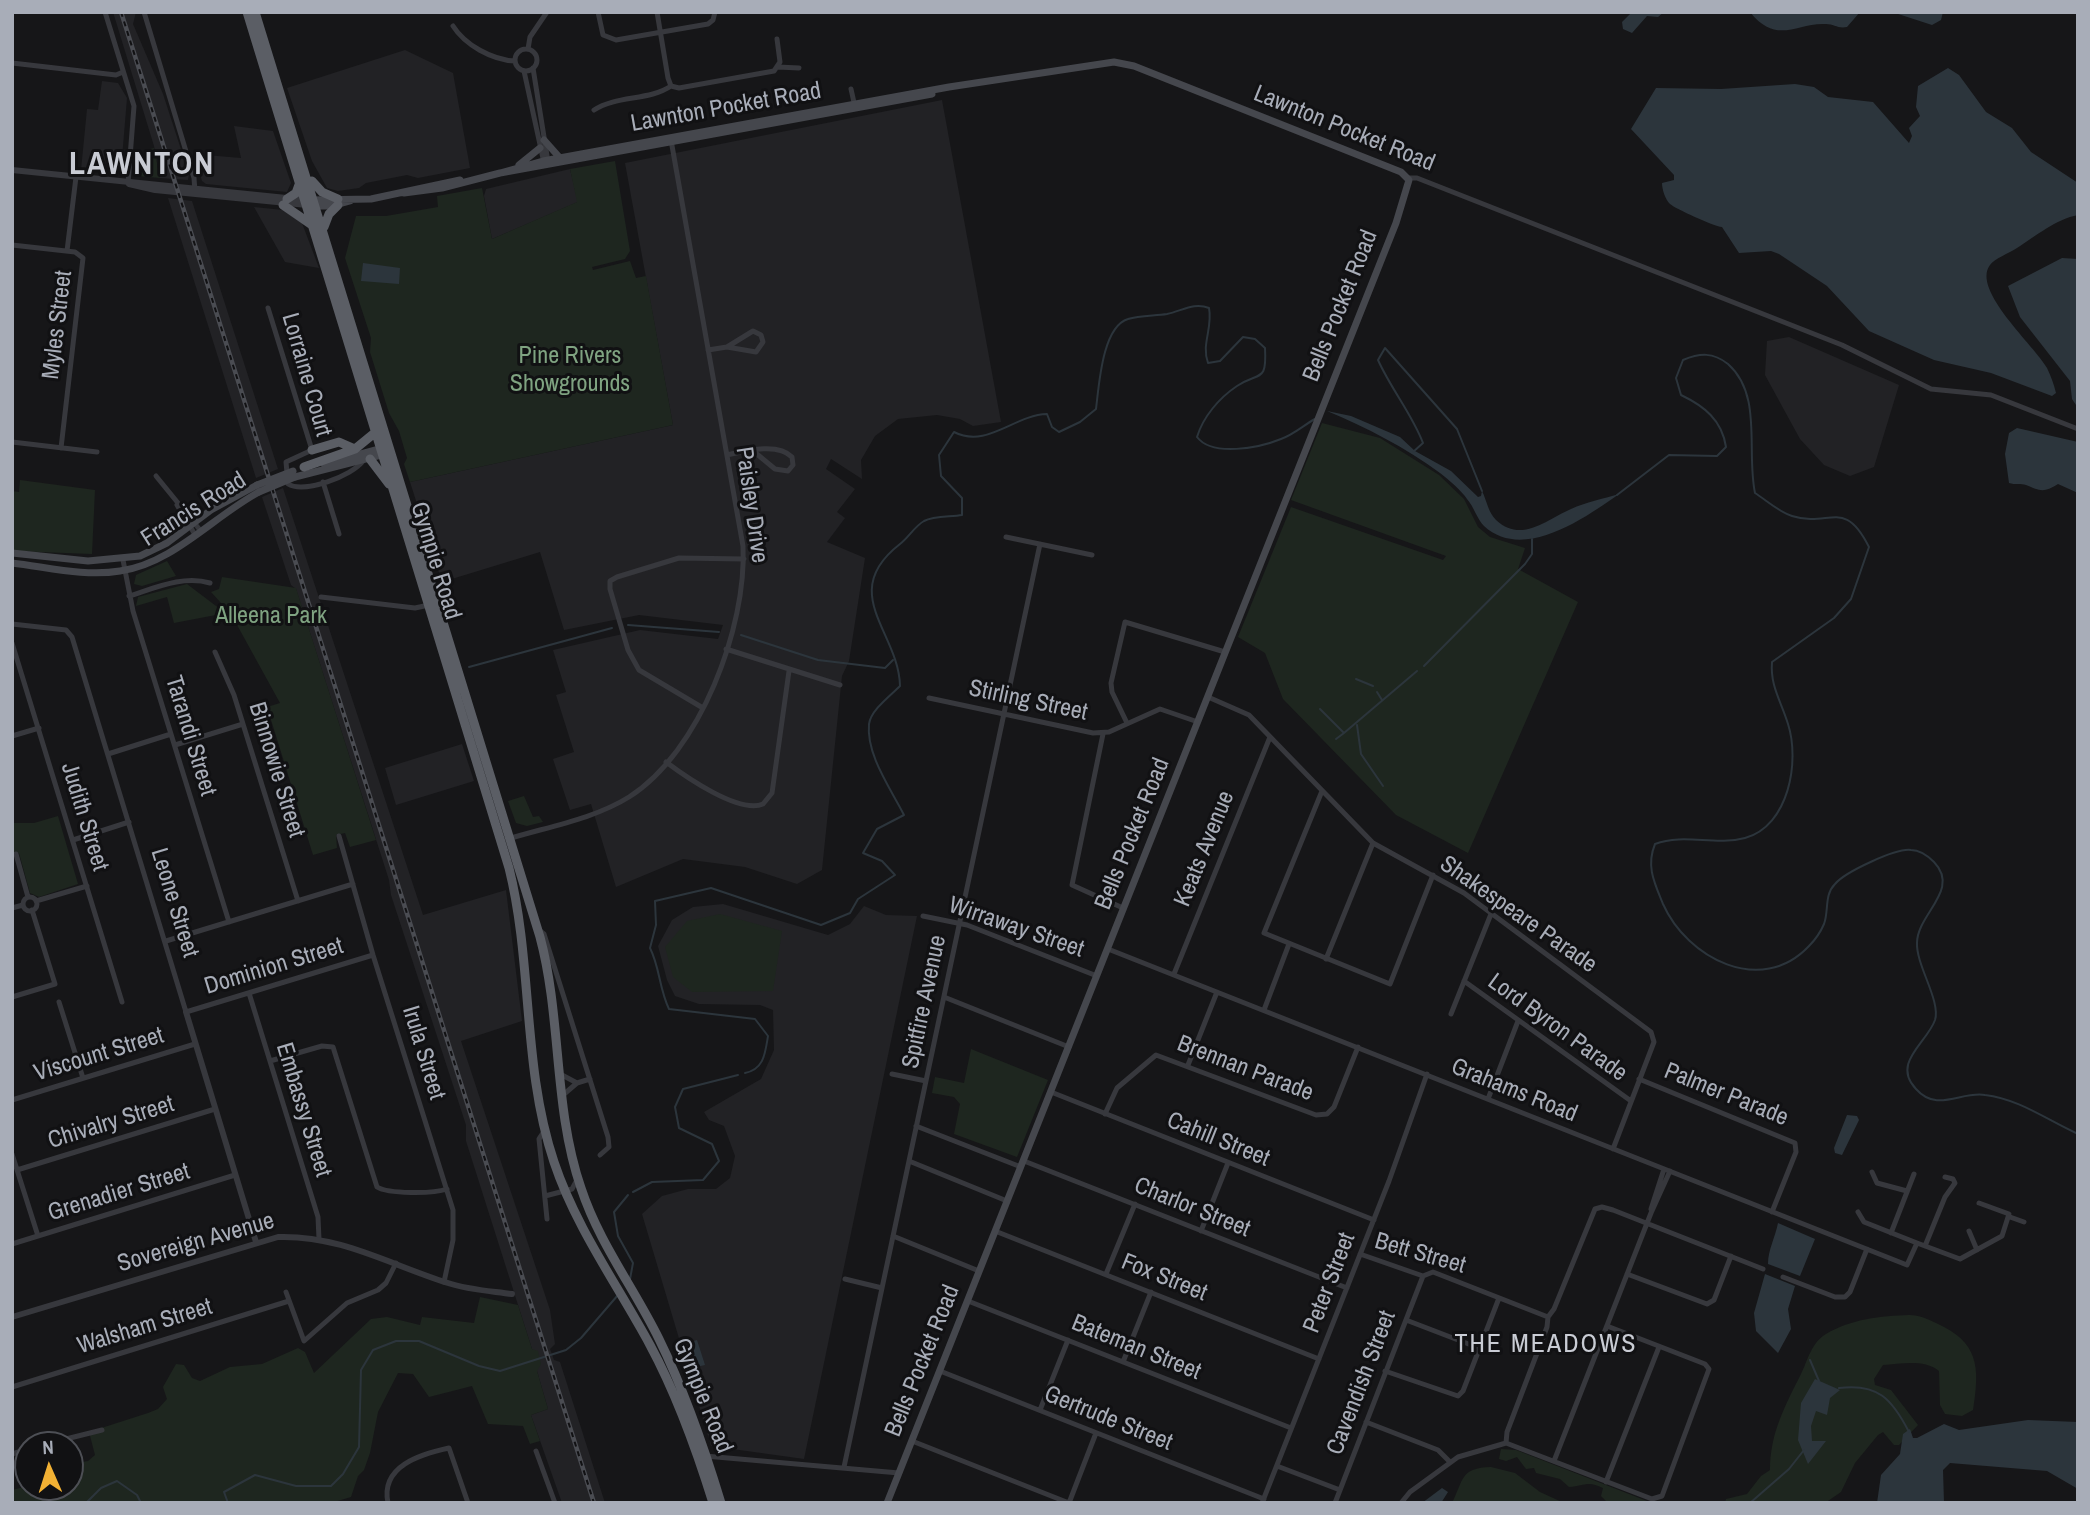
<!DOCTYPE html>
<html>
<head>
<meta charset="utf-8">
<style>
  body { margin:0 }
  #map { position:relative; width:2090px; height:1515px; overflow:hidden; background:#161618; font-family:"Archivo Narrow",sans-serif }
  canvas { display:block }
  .frame { position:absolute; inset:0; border:14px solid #a8adb8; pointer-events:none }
  .north { position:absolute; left:14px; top:1431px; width:70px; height:70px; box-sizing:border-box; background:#111113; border:2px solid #4d4f55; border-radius:50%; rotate:357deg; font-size:19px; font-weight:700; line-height:28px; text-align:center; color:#a8adb8 }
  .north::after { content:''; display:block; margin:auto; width:24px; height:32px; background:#f2b134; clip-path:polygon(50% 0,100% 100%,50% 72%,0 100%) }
</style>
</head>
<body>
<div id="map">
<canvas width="2090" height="1515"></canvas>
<div class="frame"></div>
<div class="north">N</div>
</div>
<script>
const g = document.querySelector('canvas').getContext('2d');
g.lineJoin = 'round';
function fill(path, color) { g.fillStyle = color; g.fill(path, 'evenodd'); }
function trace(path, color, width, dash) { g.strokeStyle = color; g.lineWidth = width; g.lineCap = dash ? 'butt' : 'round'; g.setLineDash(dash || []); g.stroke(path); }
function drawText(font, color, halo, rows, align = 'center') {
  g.font = font + ' "Archivo Narrow",sans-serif'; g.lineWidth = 6; g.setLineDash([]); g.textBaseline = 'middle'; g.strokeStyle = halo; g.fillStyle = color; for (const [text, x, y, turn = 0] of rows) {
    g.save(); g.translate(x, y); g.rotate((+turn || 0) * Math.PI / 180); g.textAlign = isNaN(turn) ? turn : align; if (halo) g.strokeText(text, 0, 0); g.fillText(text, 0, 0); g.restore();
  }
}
const built = new Path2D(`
  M113 12H136L133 24 163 94 189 174 188 180 160 178 154 146Z
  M405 50 453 73 470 168 418 178 407 175 366 183 359 188 338 191 327 188 312 161 287 88Z
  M102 81 118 83 127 98 121 170 117 174 81 170 87 109 98 110Z
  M942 100 1001 422 973 426 960 419 937 415 898 419 875 436 861 460 862 479 831 459 826 469 855 489 837 512 845 518 827 542 865 558 849 661 842 676 822 870 797 884 745 867 683 859 616 887 591 804 570 810 553 759 574 752 556 695 566 692 553 650 640 630 718 639 723 625 639 615 564 630 540 552 442 582 410 482 673 425 625 163Z
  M234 126 273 131 291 183 287 192 206 184 202 181 194 154 241 158Z
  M570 169 578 202 492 239 484 196 486 189Z
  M168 198 192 201 278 469 256 478Z
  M254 207 283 210 302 223 319 268 285 262Z
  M1789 337 1899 385 1874 467 1850 476 1824 465 1800 439 1765 375 1767 341Z
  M283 488 423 915 506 890 522 1021 461 1041 550 1310 555 1344 550 1349 554 1360 560 1362 605 1503H562L531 1415 548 1409 537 1371 536 1352 532 1349 466 1141V1125L391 895 389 880 296 589 291 585 262 497Z
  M462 744 474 781 396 805 385 768Z
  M723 904 828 935 850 924 864 906 886 915 917 916 804 1459 711 1446 642 1214 662 1196 688 1189H716L730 1178 735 1156 724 1126 709 1120 704 1112 761 1079 774 1050 773 1010 760 1005 699 1004 675 996 667 980 658 946 672 920 693 907Z`);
const green = new Path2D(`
  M154 148 160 178 138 176 139 165 149 158 150 149Z
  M615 161 630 251 625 259 592 267 593 270 630 261 636 278 646 276 673 425 410 482 404 464 407 458 399 431 389 413 370 352 371 338 345 258 356 216H386L438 207 437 196 482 188 492 239 577 202 570 169Z
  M1322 423 1380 438 1439 475 1464 499 1478 527 1490 537 1525 548 1518 569 1578 602 1468 853 1396 815 1283 699 1265 653 1238 637 1291 507 1443 560 1446 556 1291 500Z
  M20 480 95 490 92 554 12 551V491L19 492Z
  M167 561 176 576 142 586 134 584 136 575Z
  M222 577 296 588 376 840 350 847 345 833 336 835 337 848 313 855 267 707 280 703 231 614 211 592 219 589Z
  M187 584 220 609 221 614 174 623 167 597 136 606 138 597Z
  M524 796 533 817 539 816 543 822 527 826 516 823 508 801Z
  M58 816 78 884 39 897 30 893 19 853 12 854V823H34Z
  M720 914 782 931 773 991 692 992 673 977 665 947 687 921Z
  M971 1049 1048 1080 1017 1157 954 1134 960 1104 954 1097 932 1093 935 1077 964 1083Z
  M480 1297 518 1305 532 1349 538 1351 541 1364 537 1371 548 1409 531 1415 540 1441 530 1444 523 1426 488 1424 472 1386 429 1397 413 1374 398 1373 378 1412 370 1453 364 1470 358 1476 351 1497 331 1503H12V1490L28 1486 70 1487V1464L88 1461 95 1455 89 1432 148 1413 158 1409 167 1399 163 1387 176 1364 184 1365 192 1378 200 1381 230 1367 262 1364 298 1348 305 1352 314 1373 371 1319 387 1317 420 1325 422 1317 474 1323Z
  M1909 1315C1920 1315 1927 1319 1936 1323 1979 1342 1980 1367 1973 1410L1962 1416 1945 1414 1940 1405 1939 1371C1924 1359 1901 1364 1883 1365L1874 1379 1875 1385 1891 1390 1918 1425 1899 1445H1894L1883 1432 1878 1435 1855 1463 1841 1492 1825 1503H1725L1726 1499 1747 1494 1761 1476 1770 1470C1770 1433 1785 1406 1801 1374 1808 1360 1811 1343 1826 1334 1851 1319 1881 1316 1909 1315Z
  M1501 1449 1516 1450 1652 1503H1608L1601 1496 1603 1488C1588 1480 1584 1486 1569 1487L1560 1479 1536 1473 1534 1468 1526 1469 1517 1457 1506 1461 1499 1459Z
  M1491 1467 1515 1473 1540 1492 1564 1503H1452C1464 1479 1460 1468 1491 1467Z`);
const water = new Path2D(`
  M1632 12H1664L1658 17 1647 16 1632 33 1623 29 1622 22Z
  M1750 12H1860L1847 27C1838 29 1834 24 1826 24 1797 22 1777 46 1750 12Z
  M1892 12H1943L1941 20 1932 25Z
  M1948 68 1959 75 1986 112 2012 128 2031 152 2078 183V215C2056 219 2036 236 2017 248 2009 253 1994 259 1990 265 1971 290 2035 346 2047 368 2051 376 2054 385 2056 393L2052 396 1991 373 1934 360 1869 331 1827 286 1779 254 1771 251 1739 253 1722 227C1713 226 1676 209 1670 204 1665 199 1662 189 1662 183L1674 180V175L1631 129 1656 88 1721 89 1795 84 1814 87 1828 97 1873 102 1909 143 1912 136 1909 128 1920 116 1916 107 1918 86Z
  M2062 258 2078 259V408L2072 399 2070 381 2020 317 2008 286Z
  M363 263 400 268 399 284 361 281Z
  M1327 411 1351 416 1400 437 1415 451 1451 471 1478 497 1481 496 1482 491C1487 501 1488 512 1496 520 1522 544 1547 519 1571 509 1586 502 1603 499 1619 494 1585 518 1523 562 1484 526 1477 519 1474 507 1467 499 1461 490 1449 480 1440 473 1406 448 1366 427 1327 411Z
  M2017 428 2078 442V493L2058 484C2044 493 2040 491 2026 485 2021 483 2015 485 2009 483L2005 454 2009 433Z
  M1847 1115 1857 1116 1859 1120 1842 1155 1835 1153 1834 1148Z
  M1778 1223 1815 1239 1800 1276 1768 1264C1768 1250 1775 1238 1778 1223Z
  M1765 1274 1795 1286 1788 1309 1791 1329 1778 1353 1756 1331 1754 1313Z
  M697 1340 705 1365 692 1368 685 1344Z
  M1815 1379 1840 1390 1830 1398 1827 1415 1816 1411 1811 1426 1812 1441H1826L1808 1464 1798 1440 1801 1403Z
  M2028 1420 2078 1422V1489L2047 1471 1950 1463 1943 1470 1944 1503H1877L1881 1475 1900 1454 1903 1434 1910 1429 1913 1438H1917L1944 1424 1959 1430Z
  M1442 1488 1448 1492 1441 1503H1422Z`);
const stream = new Path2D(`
  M1413 452 1423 443C1412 414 1391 389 1378 360L1385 348 1457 429 1482 491
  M1617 495 1669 455 1717 456 1726 447C1722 420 1704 406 1681 395L1676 378 1683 360C1700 353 1713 352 1728 364 1763 395 1746 451 1755 493 1766 500 1779 512 1792 516 1830 528 1844 497 1869 547L1851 599 1834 618 1772 662C1770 686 1781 701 1788 724 1800 761 1789 826 1745 838 1715 846 1684 833 1655 844 1646 866 1654 882 1663 904 1687 958 1761 997 1809 946 1814 941 1821 931 1824 924 1829 911 1824 895 1835 884 1845 872 1896 848 1911 850 1921 850 1928 856 1934 862 1961 890 1917 914 1917 943 1916 965 1941 1001 1935 1020 1927 1043 1891 1063 1916 1089 1937 1113 1961 1091 1985 1095 2019 1099 2047 1120 2078 1134
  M628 625 719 632
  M741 635 818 660 885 668 893 660
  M1424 666 1525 564 1532 554V539
  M469 667 612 628
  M1356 679 1373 686
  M1377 692 1382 700
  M1320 709 1344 733 1417 671
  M1357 725 1361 754 1383 786
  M1336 739 1344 733
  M745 1073C764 1069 765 1054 768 1036L755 1019 669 1009C659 988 660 968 650 948L656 925 655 901 711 888 821 925 850 913 858 899 895 875 882 861 863 853 877 829 904 815C891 789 866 755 869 724 871 710 890 696 900 686 899 632 837 593 900 544 908 538 915 526 924 521 934 516 951 517 962 515V498L941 476 939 455 954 432C987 449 1014 415 1047 414L1052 427 1059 432 1080 422 1096 409C1099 386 1102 327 1128 319 1140 315 1155 316 1167 314 1182 311 1194 302 1209 308 1213 328 1201 344 1208 363L1220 361 1243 337 1255 339 1265 348C1267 384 1259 371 1237 386 1219 398 1203 417 1197 437 1212 457 1259 448 1281 439 1293 435 1304 425 1315 419
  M633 1192 652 1182 703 1180 719 1161 712 1144 679 1128 675 1107 683 1089 738 1075
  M628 1195 614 1212 618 1236 633 1263 630 1279
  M1810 1360 1819 1381
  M1839 1388C1878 1383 1892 1399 1909 1432
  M86 1503 101 1488 117 1481 137 1495 141 1503
  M228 1503 224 1492 255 1475 296 1486H331L343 1474 359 1447 361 1370 373 1350 396 1341H419L479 1366 500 1371 566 1350 581 1338 618 1295
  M1750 1503 1789 1469 1804 1450`);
const minor = new Path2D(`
  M105 12 134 106 128 183
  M144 12 194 178 195 192
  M598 12 603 35 616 40 708 24 713 20 715 12
  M657 12 668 78 671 86 679 88 774 71 780 62 777 39
  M453 26C465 45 492 60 515 61
  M515 60a11 11 0 1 1 22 0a11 11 0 1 1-22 0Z
  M528 49 530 37 547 12
  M12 63 116 75 123 72
  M778 67 799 68
  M533 68 548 162
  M524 71 544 163
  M851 89 855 107
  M594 110C617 95 649 101 671 86
  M1409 178H1417L1842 345 1931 389 1991 395 2078 429
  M12 245 75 252 83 258 61 448
  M67 251 76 177
  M268 308 312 450 286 462 288 484C304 494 352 476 363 461
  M708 350 727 347 753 331 761 335 763 342 756 352 727 347
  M12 442 97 452
  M727 455C745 451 778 442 792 457L793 465 788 471 775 469 752 450
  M156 476 200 530
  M323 482 339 534
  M177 505 194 533
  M1006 537 1092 555
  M123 560 133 611 229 922
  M129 596C155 588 183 575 210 583
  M321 597 415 608 429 605
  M12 624 66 630 72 637 186 1012 373 955
  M12 643 122 1002
  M726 649 840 685
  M215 652 234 695 298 901
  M1208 697 1249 715 1373 843 1464 893 1651 1032 1654 1042 1613 1149
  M929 698 1093 733 1109 732 1160 709 1198 722
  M703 708 639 670 628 650 610 589V581L617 577 679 558 744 559
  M1127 723 1112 692 1111 683 1125 622 1225 652
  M1103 734 1072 885 1123 908
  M12 736 39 728
  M175 745 243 724
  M108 754 171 734
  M666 762C686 777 739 814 763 804L772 793 789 671
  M1322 791 1264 933 1390 984 1433 875
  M339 836 373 955 453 1210V1240L444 1282
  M508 839C547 827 594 819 629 797 700 752 747 627 743 546L671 140
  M73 840 129 822
  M16 854 28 897
  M23 904a7 7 0 1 1 14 0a7 7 0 1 1-14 0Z
  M36 901 87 886
  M12 908 23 905
  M923 916 967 925 1097 976
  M539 930 544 934 608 1137 609 1147 600 1155
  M166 941 353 884
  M1108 949 1907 1265 1917 1243 1960 1259 2002 1236 2009 1214 1979 1203
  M1326 959 1373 843
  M1174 974 1270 737
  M1464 981 1631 1101
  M249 993 318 1217 319 1239
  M12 997 55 984 32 910
  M944 997 1069 1047
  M59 1002 83 1078
  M1264 1010 1289 944
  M1451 1014 1491 914
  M270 1061 322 1046 333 1047 377 1187C388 1194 433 1194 447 1189
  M1188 1065 1217 992
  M892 1074 926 1081
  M562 1075 577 1083
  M1639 1079 1795 1143 1796 1152 1772 1212
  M1051 1092 1374 1220
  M563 1095 577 1083 590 1079
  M1488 1099 1518 1021
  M12 1100 195 1044
  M1105 1114 1117 1088 1156 1055 1316 1115 1327 1114 1334 1107 1358 1047
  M916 1126 1021 1167
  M545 1130 539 1139 547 1219
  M12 1154 38 1236
  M909 1161 1007 1201
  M1024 1161 1347 1288
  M17 1170 215 1109
  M1872 1172 1877 1183 1907 1191
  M545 1196 572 1189 578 1178
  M1651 1209 1664 1169
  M1858 1212 1864 1222 1917 1243
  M2010 1217 2024 1222
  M995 1231 1319 1359
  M1201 1231 1228 1163
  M1969 1231 1977 1250
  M1891 1233 1914 1174
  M893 1236 979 1271
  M12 1244 235 1175
  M1925 1246 1945 1197 1955 1183 1953 1179 1945 1177
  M1360 1254 1423 1276 1433 1272 1548 1317
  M1106 1274 1135 1204
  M1627 1274 1707 1304 1714 1300 1731 1256
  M1783 1277 1835 1297H1845L1850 1292 1867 1249
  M845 1279 882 1288
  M286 1292 304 1341 347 1303 378 1290 386 1283 396 1263
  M968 1301 1291 1428
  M1406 1320 1479 1348
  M1123 1362 1151 1292
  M940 1371 1264 1499
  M1385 1371 1458 1396 1463 1391 1499 1298
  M12 1387 289 1301
  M1040 1410 1068 1340
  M1366 1422 1438 1450 1450 1462
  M912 1441 1069 1503
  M1506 1443 1507 1432 1547 1327 1548 1317 1554 1309 1595 1209 1602 1207 1613 1210 1763 1269
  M42 1445 102 1430
  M536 1451 555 1503
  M12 1454 28 1449
  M705 1456 899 1473
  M1554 1461 1651 1213 1670 1171
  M1277 1466 1340 1490
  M844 1467 1040 544
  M1606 1482 1659 1347
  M388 1503C380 1466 421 1454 449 1448L468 1503
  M1069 1503 1096 1433
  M1262 1503 1389 1181 1427 1074
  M1335 1503 1423 1276
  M1401 1503 1410 1492 1458 1457 1506 1443 1652 1499 1662 1496 1709 1369 1705 1364 1607 1326`);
const tertiary = new Path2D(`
  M12 170 306 200
  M129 184 155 190 307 205
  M186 1012 256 1242
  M12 1317 278 1237C341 1235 390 1265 448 1283 469 1290 491 1291 512 1294`);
const secondary = new Path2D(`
  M544 140 560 158
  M519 165 540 148
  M500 173 543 161 949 87 1114 62 1134 66 1401 172 1409 180 1396 223 887 1503
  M404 193 442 188 500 173 932 94
  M310 200 371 199 460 180
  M312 206H332L350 201
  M324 464 383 448
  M295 477 385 454
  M12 553 88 561 140 556 167 543 211 510 257 485
  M12 563C47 567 85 577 120 571 172 564 214 516 259 492`);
const trunk = new Path2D(`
  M247 12 509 868C533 964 522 1067 554 1162 576 1228 617 1284 650 1345 677 1395 696 1448 713 1503
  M255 12 540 937C562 1019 553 1107 581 1188 599 1243 634 1288 659 1339 685 1392 704 1447 721 1503
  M312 181 322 192 338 199
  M287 199 296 193 300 182
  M283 205 312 225
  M324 227 329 214 338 205
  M312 450 339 442 355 449
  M370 459 389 484
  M304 467 355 449 377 431`);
const rail = new Path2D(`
  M121 12 594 1503`);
const secondaryBridge = new Path2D(`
  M257 485 293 471
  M259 492 295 477`);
const streetNames = [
  ["Lawnton Pocket Road",726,108,-10],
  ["Lawnton Pocket Road",1344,129,22],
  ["Bells Pocket Road",1341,306,-68],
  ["Myles Street",58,325,-83],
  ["Lorraine Court",306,375,74],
  ["Paisley Drive",751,505,82],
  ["Francis Road",194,510,-32],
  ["Gympie Road",435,561,73],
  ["Stirling Street",1028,701,12],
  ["Tarandi Street",190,736,73],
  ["Binnowie Street",276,770,73],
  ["Judith Street",84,817,73],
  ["Bells Pocket Road",1133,834,-68],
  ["Keats Avenue",1205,849,-68],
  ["Leone Street",174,903,73],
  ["Shakespeare Parade",1518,915,35],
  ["Wirraway Street",1016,928,19],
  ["Dominion Street",274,967,-17],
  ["Spitfire Avenue",925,1002,-78],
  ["Lord Byron Parade",1557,1028,36],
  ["Irula Street",423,1053,73],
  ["Viscount Street",99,1055,-17],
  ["Brennan Parade",1245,1069,21],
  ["Grahams Road",1514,1091,22],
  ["Palmer Parade",1726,1095,22],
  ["Embassy Street",303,1110,73],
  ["Chivalry Street",111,1123,-17],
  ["Cahill Street",1218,1140,22],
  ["Grenadier Street",119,1193,-17],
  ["Charlor Street",1192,1208,22],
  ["Sovereign Avenue",196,1243,-16],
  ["Bett Street",1420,1254,16],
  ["Fox Street",1164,1278,22],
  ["Peter Street",1330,1283,-69],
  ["Walsham Street",145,1327,-17],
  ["Bateman Street",1136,1348,22],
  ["Bells Pocket Road",923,1361,-68],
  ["Cavendish Street",1362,1383,-69],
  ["Gympie Road",702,1396,68],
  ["Gertrude Street",1108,1419,22]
];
const parkNames = [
  ["Pine Rivers",570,357],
  ["Showgrounds",570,385],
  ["Alleena Park",271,617]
];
const neighbourhoodNames = [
  ["THE MEADOWS",1546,1345]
];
const districtNames = [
  ["LAWNTON",142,165]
];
fill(built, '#222225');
fill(green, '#1e261f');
fill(water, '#2c353c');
trace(stream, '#2c353c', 2);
trace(minor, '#37383d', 5);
trace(tertiary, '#37383d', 6);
trace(secondary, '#45474d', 7);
trace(trunk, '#5b5e65', 9);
trace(rail, '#4a4c52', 4.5);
trace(rail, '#111113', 2, [5]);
trace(secondaryBridge, '#45474d', 7);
drawText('24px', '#a8adb8', '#111113', streetNames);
drawText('24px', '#7fa381', '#111113', parkNames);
g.letterSpacing = '2px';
drawText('26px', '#c9ccd4', '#111113', neighbourhoodNames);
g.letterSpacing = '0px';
g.letterSpacing = '2px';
drawText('bold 32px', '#c9ccd4', '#111113', districtNames);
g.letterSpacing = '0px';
</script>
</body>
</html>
